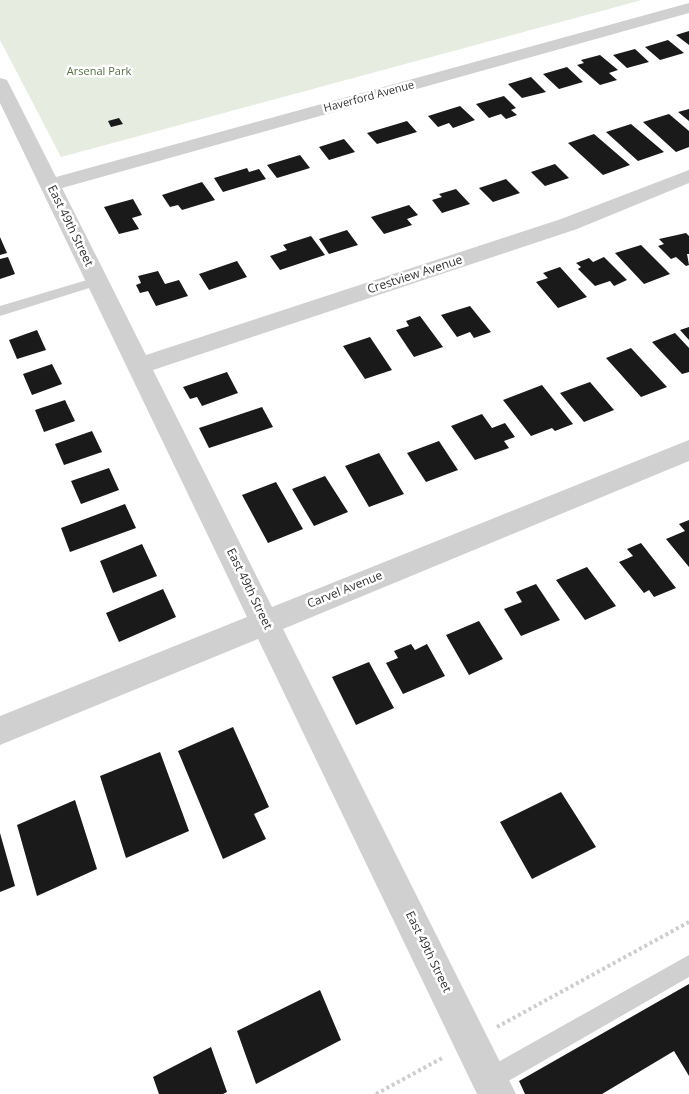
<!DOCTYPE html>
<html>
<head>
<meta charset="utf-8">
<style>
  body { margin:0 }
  canvas { display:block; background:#fff }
</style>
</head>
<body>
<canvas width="689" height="1094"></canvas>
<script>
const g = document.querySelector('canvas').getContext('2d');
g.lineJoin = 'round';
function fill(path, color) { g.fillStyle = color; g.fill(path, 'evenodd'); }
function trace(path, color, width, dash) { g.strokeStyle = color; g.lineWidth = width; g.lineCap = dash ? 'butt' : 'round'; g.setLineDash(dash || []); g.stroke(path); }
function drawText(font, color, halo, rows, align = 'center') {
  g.font = font + ' "Open Sans",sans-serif'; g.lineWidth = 5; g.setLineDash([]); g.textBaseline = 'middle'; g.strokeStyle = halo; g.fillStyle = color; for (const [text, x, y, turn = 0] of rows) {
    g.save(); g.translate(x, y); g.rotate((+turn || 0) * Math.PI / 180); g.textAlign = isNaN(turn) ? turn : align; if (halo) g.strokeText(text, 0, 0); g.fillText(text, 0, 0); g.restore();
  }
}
const green = new Path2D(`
  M0 0H642L61 157 0 40Z`);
const building = new Path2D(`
  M689 31V45L676 35Z
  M668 40 684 53 660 60 645 47Z
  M635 49 649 62 627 68 613 55Z
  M600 55 618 70 609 73 617 80 600 85 577 65 584 63 581 60Z
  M567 67 583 82 559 89 543 74Z
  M531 77 546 92 522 98 508 84Z
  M504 96 516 108 511 110 517 115 506 119 501 114 489 118 476 104Z
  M460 106 475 120 453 128 449 123 438 127 428 116Z
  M689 109V121L678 112Z
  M669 114 689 131V147L676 152 643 122Z
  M119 118 123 124 111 127 108 121Z
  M407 121 417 132 377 144 367 133Z
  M631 124 664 152 638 161 606 132Z
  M594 134 630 165 603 175 568 143Z
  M344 139 355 152 329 160 319 147Z
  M300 155 310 168 277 178 267 165Z
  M555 164 569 178 545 186 531 172Z
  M247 168 249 172 259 169 266 179 223 192 214 178Z
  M506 179 520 193 493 202 479 188Z
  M202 182 215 200 182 210 178 205 170 207 162 195Z
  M456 189 470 204 442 213 432 200 442 197 439 194Z
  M133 199 142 215 132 218 139 229 119 234 104 207Z
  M409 205 418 215 407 219 412 225 384 234 371 217Z
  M347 230 358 245 329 254 319 239Z
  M686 233 689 236V254H687L689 265 686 266 676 257 671 259 658 246 664 244 659 239Z
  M311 236 325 255 280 270 270 256 287 250 283 245Z
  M0 237 7 253 0 255Z
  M641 245 670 274 644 284 615 253Z
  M8 257 15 274 0 279V259Z
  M604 257 627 280 614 286 610 281 595 286 578 269 581 267 576 263 589 258 593 262Z
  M237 261 247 277 209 290 199 274Z
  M560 267 587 297 558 308 536 282 548 278 543 273Z
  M158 271 165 284 179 280 188 296 156 306 148 291 140 293 136 285 141 283 138 276Z
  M470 306 491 332 474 338 470 332 457 337 441 315Z
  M420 316 443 347 414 357 396 330 409 326 406 321Z
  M689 327V340L680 330Z
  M37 330 46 350 17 359 9 340Z
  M675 333 689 348V372L682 374 652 342Z
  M370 337 392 370 365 379 343 346Z
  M631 348 667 387 641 397 606 358Z
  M52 364 62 384 32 395 23 374Z
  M227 372 238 393 202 406 197 397 190 399 183 387Z
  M590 382 614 410 584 422 560 393Z
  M542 385 573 424 555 431 552 428 531 436 503 400Z
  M65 400 75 421 44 432 35 410Z
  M262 407 273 427 209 448 199 428Z
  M482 414 492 428 505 423 515 437 504 441 509 448 475 460 451 426Z
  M92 431 102 452 64 465 55 444Z
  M439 441 458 470 426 482 407 453Z
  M379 453 404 494 369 507 345 466Z
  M109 468 119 490 81 504 71 481Z
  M325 476 348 512 314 526 292 489Z
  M276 482 303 529 268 543 242 495Z
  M125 504 136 528 70 552 61 528Z
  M689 520V567L666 539 685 531 679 524Z
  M641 543 676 588 654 597 649 590 644 593 619 562 633 556 627 549Z
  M142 544 157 576 113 593 100 561Z
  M587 567 616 606 585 620 556 580Z
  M536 584 560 620 521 636 504 609 522 602 516 592Z
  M163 589 176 617 119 642 106 613Z
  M479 621 503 659 469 675 446 635Z
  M411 644 415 650 427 644 445 676 403 694 386 663 398 658 394 651Z
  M369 662 394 708 356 725 332 677Z
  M233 727 269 807 254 814 266 839 223 859 178 751Z
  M160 752 189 831 126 858 100 776Z
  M561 792 596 847 532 879 500 822Z
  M75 800 97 869 37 896 17 825Z
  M0 833 15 886 0 892Z
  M689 984V1076L674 1051 602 1094H525L519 1081Z
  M320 990 341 1040 256 1084 237 1031Z
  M211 1047 227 1092 223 1094H159L153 1077Z`);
const path = new Path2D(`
  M497 1027 689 922
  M376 1094 444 1057`);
const lane = new Path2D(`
  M97 277 102 278 104 281 102 284 0 316V306Z
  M689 955V977L498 1087 490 1090 482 1087 479 1079 482 1071Z`);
const street = new Path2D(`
  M689 3V13L62 188 146 355 561 219 689 170V183L577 229 153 370 272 607 689 440V461L283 629 516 1094H477L258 639 0 745V716L247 617 0 103V78L7 80 9 84 56 177Z`);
const farParknames = [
  ["Arsenal Park",99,72]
];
const farStreetnames = [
  ["Haverford Avenue",369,97,-15]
];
const streetNames = [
  ["East 49th Street",70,226,64],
  ["Crestview Avenue",415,275,-18],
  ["East 49th Street",249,589,64],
  ["Carvel Avenue",345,590,-22],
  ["East 49th Street",428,952,64]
];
fill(green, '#e6ecdf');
fill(building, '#1a1a1a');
trace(path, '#cdcdcd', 4, [3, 3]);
fill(lane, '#d0d0d0');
fill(street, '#d0d0d0');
drawText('11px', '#56703f', '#fff', farParknames);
drawText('11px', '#333', '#fff', farStreetnames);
drawText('12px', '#333', '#fff', streetNames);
</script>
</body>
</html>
